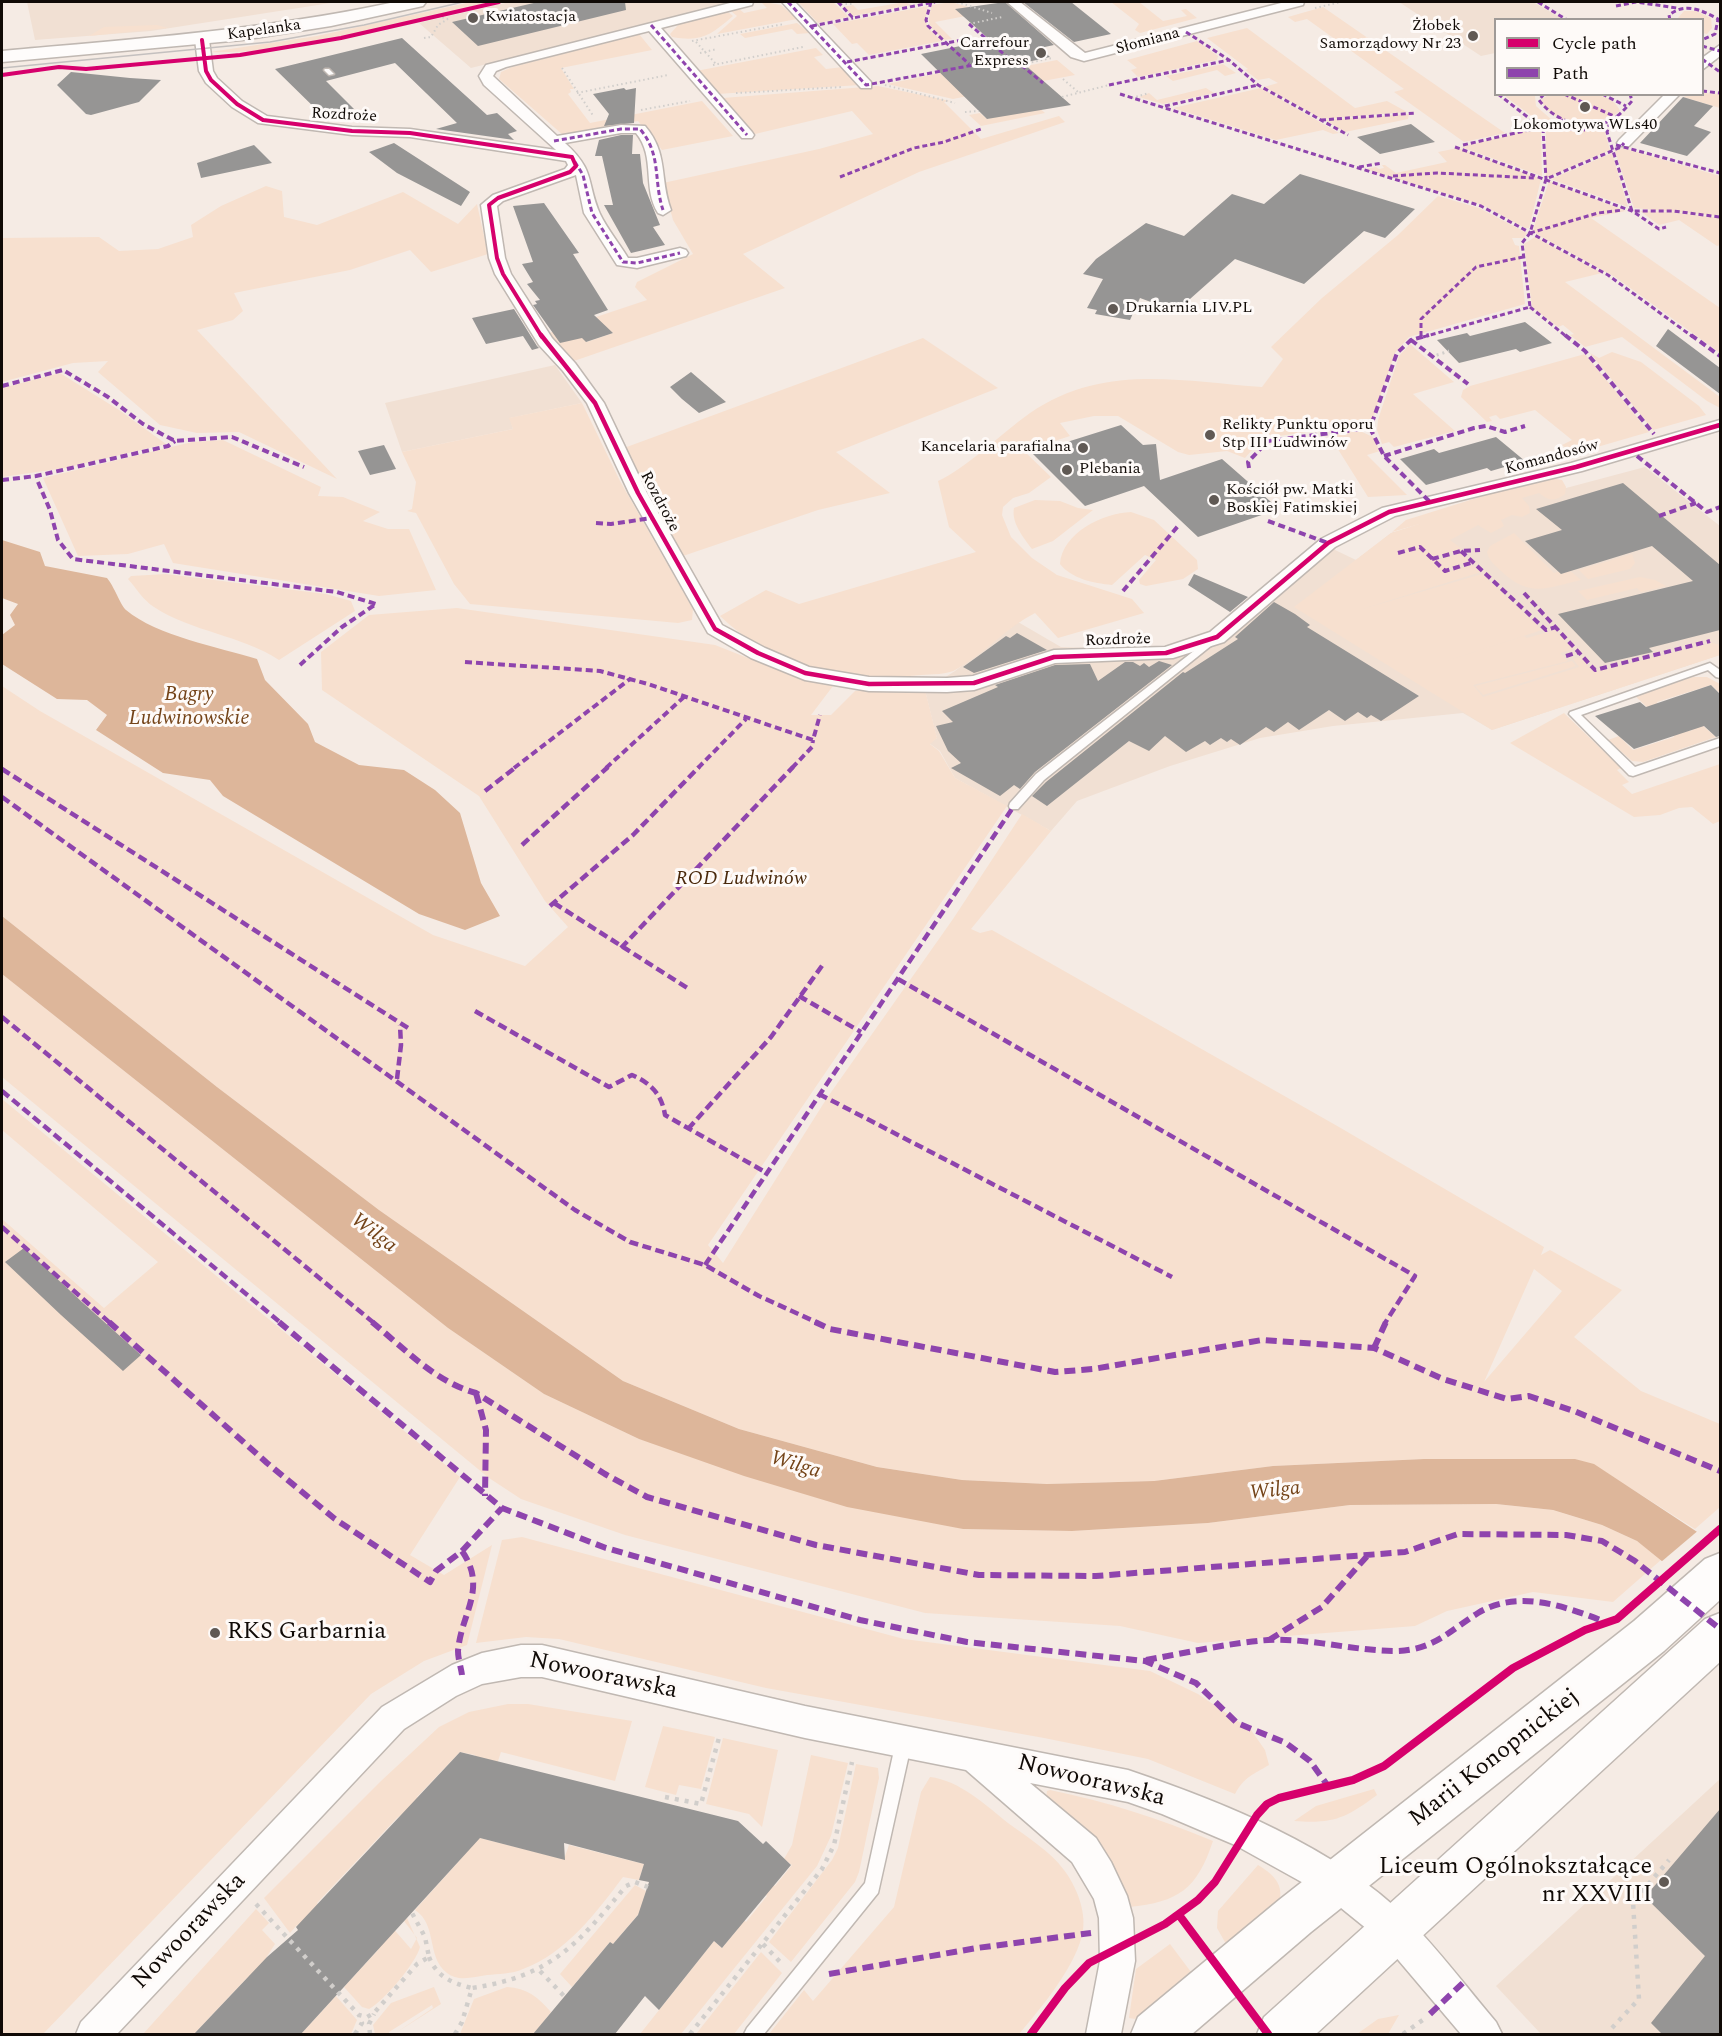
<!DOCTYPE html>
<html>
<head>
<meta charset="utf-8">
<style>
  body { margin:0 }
  #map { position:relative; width:1722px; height:2036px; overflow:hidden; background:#f5ebe4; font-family:Spectral,serif }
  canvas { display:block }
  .frame { position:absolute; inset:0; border:3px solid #100a06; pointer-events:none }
  .legend { position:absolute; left:1494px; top:18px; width:210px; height:78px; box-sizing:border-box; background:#fefaf8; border:2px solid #9f9a97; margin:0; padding:8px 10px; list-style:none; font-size:18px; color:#100a06 }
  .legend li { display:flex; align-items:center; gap:12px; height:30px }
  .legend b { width:30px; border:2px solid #9f9a97 }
</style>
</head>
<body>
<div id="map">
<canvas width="1722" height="2036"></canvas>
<div class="frame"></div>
<ul class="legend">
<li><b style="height:8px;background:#d6006c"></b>Cycle path</li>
<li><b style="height:8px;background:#8e44ad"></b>Path</li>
</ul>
</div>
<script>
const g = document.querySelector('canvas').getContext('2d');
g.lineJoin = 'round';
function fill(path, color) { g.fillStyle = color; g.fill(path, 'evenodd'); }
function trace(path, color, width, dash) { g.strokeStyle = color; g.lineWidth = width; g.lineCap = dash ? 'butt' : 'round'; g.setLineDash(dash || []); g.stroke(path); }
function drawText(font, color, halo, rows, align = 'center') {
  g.font = font + ' Spectral,serif'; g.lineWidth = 6; g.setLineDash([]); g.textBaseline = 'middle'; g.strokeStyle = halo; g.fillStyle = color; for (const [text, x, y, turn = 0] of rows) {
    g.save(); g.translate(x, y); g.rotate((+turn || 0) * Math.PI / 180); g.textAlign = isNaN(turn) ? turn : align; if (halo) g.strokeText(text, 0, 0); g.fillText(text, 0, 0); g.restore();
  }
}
const built = new Path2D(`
  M27 2H337L151 31 35 40Z
  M510 2H732L471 68 419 23Z
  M1399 2H1533L1563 19 1496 20 1495 53 1481 56Z
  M555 365 582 403 510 418 513 429 402 452 385 403Z
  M1645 467 1720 526V655L1492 730 1463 713 1333 726 1260 738 1170 766 1077 801 1051 831 955 778 940 751 929 743 937 738 925 690 955 671 1018 622 1061 647 1205 652 1333 549 1356 560 1391 533 1550 484 1566 488Z
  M1720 1779V2034H1541L1496 1986Z`);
const green = new Path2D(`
  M471 2H492C401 23 304 55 210 52L317 36Z
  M765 2 781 5 797 19 717 34 737 16 731 11 739 9 744 13 767 8 762 3Z
  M798 2H833L849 17 818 23Z
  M905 2 912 5 852 16 843 7 853 5 858 10Z
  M951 2 986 12 935 22 952 39 944 40C929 26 926 26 932 5Z
  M1111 2H1139L1163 21 1187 16 1181 10 1186 9 1197 18 1140 33 1135 30 1139 24Z
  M928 6C923 27 927 27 942 41L869 55 857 43 852 44 833 24Z
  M1323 7 1505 133 1464 142 1394 92 1404 89 1307 19 1295 22 1288 17Z
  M1684 11H1696L1711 18 1712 28 1707 34 1703 33 1702 20 1677 19Z
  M728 12 733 16C710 36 701 42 672 37L670 34 679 24Z
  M797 23 810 33 797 34 792 29 745 38 740 34Z
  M157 25 168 28 89 36 104 27Z
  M1247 28 1355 108 1387 101 1407 112 1322 119 1264 87 1278 83 1269 78 1258 80 1245 70 1248 69 1207 38Z
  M639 34 652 50 561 68 574 89H570L571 92 568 94 590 123 702 101 733 136 662 150 638 121 563 135 499 79 501 72 512 67Z
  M1197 41 1218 56 1217 60 1138 77 1131 70 1137 68 1127 60Z
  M816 48 823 55 814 57 826 69 843 67 860 85 717 94 696 71Z
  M1057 60 1075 75 1043 81 1026 66Z
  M1223 64 1236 73 1225 76 1217 70 1173 81 1166 76Z
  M974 66 1038 82 953 99 887 84Z
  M878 86 950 101 944 102 981 139 1059 116 1065 122 919 172 743 254 785 288 574 361 549 333 570 326 587 342 613 333 593 318 647 300 635 287 637 282 693 254 673 220 663 183 819 149 873 134 852 111 755 134 723 98Z
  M1206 88 1214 93 1163 104 1139 97 1149 93 1157 100Z
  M1261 88 1339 133 1333 134 1323 130 1276 140 1173 108Z
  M1703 93 1720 94V108L1683 97Z
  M1506 95H1537L1535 96 1536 106 1552 120 1541 123 1506 97Z
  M1548 95C1569 94 1610 87 1620 111 1601 127 1551 127 1541 100Z
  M1038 107 1045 113 981 126 969 115 980 113 987 119Z
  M1409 114 1408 119 1345 132 1325 120Z
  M1539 128 1541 130 1542 176 1461 147Z
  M1546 128 1605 132 1610 150 1546 178Z
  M1458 148 1541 179 1529 228H1525L1483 205 1365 169 1376 167 1379 169 1384 168 1382 165H1385L1396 173 1447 162 1438 152Z
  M1623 148 1720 176V216L1634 208 1615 151Z
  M1612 153 1628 207 1551 179Z
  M1549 181 1626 211 1591 218 1720 308V353L1615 277 1538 235 1533 230Z
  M266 186 282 191 284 217 317 225 403 192 458 224 477 204 488 254 431 272 410 250 350 270 234 293 243 311 233 320 197 330 337 479 239 432 197 433 160 425 98 372 108 361 73 363 2 382V238L99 237 119 251 158 249 193 237 191 225 221 206Z
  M1438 196 1479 208 1527 233 1524 238H1512L1515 245 1519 246 1525 304 1409 337 1395 353 1373 418 1369 423 1279 436 1266 434 1245 458 1227 451 1189 455 1178 452 1118 416H1094L1060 423 1070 436 1024 451 1051 477 1029 493 1013 498 1003 507 1002 515 1011 537 1032 558 1057 575 1132 599 1144 613 1058 638 1035 613C1006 628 985 653 957 669 948 675 931 674 921 675 850 683 773 667 720 616L766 590 799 604 976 552 949 527 938 481C968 467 1002 433 1030 413 1102 363 1181 381 1262 387L1283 359 1271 347 1322 298 1398 235Z
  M1640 211 1673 212 1720 218V245L1717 246 1679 220 1659 225Z
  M1535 237 1602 273 1565 282 1720 397V408L1707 401 1622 337 1585 347 1570 335 1574 334 1563 325 1558 327 1532 307 1524 244Z
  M923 338 998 388 836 452 890 493 818 510 683 556 624 448Z
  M1410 344 1454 382 1413 394 1455 431 1394 447 1389 442 1382 444 1377 430 1378 420 1399 356Z
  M1612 352 1641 362 1699 406 1706 415 1653 430 1590 353 1599 358Z
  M1585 354 1649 432 1573 454 1562 445 1572 440 1535 410 1500 419 1496 415 1489 417 1492 421 1487 422 1461 397 1463 390 1470 386Z
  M60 373 119 410 166 444 65 468 2 477V388Z
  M582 403 620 481 693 609 692 620 678 623 470 604 454 584 416 513 407 511 412 509 416 482 402 452 513 429 509 418Z
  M1360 431 1373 437 1380 451 1367 455 1407 495 1368 497 1329 435Z
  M223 440 321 487 318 496 343 497 380 512 363 521 388 529H409L436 590 379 596 173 563 164 544 128 554 78 556 43 478 192 442Z
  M1544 477 1562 480 1566 487 1565 494C1554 502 1549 501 1539 493L1522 498 1529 506 1530 513 1522 517 1512 515 1501 520 1504 526 1491 533 1478 525 1450 540 1462 549 1432 558 1435 561 1461 553 1470 561 1444 569 1447 572 1473 565 1481 572 1359 610 1482 574 1542 630 1418 670 1524 636 1527 638 1555 630 1573 649 1560 653 1568 661 1473 685 1483 697 1579 667 1573 659 1580 657 1594 672 1712 643 1720 645V655L1492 730 1294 607 1391 533 1423 523 1392 532 1406 520Z
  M1035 500 1060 501 1078 508 1093 510 1053 541 1032 549C1024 538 1011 523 1014 508Z
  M1131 512 1154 520 1197 560 1198 569 1183 579 1146 586 1140 584 1139 580 1156 560 1145 555 1112 585C1093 583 1072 579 1060 564 1062 533 1103 513 1131 512Z
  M1514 533 1554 573 1568 569 1581 580C1547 588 1529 598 1501 571 1495 565 1489 561 1487 552L1490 546Z
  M1632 554 1635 563 1630 569 1588 579 1579 570Z
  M166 574 326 594 351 601 355 611 279 660C241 635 192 632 154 607 144 601 136 588 128 579L131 576Z
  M1640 577 1655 580 1666 586 1641 592 1637 588 1587 600 1578 591Z
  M457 608 715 645 801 679 833 686 811 715H831L855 691 925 690 937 738 930 744 939 751 955 778 1007 806 708 1245 723 1263 827 1098 953 919 1022 814 1051 831 971 929 980 933 992 930 1339 1127 1544 1247 1541 1255 1550 1250 1622 1290 1574 1337 1641 1391 1720 1424V1507L1695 1529 1594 1465 1574 1459H1424L1273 1466 1154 1481 1047 1484 962 1480 877 1467 739 1429 623 1381 379 1210 217 1087 2 916V686L40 711 433 935 525 966 568 927 545 901 479 796 322 690 321 652 369 615ZM1534 1269 1562 1291 1484 1382Z
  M1572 661 1576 666 1483 695 1475 686Z
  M1693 677H1707L1720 684V693L1711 685 1657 702 1659 705 1648 708 1635 696Z
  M1564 713 1621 768 1617 770 1629 782 1622 785 1632 794 1720 764V821L1713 824 1692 807 1679 808 1660 815 1634 817 1510 743Z
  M1702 725 1716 737 1643 762 1632 761 1608 740 1619 736 1633 750 1674 737 1673 734 1686 730 1692 731 1690 729Z
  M2 974 448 1328 544 1394 639 1439 963 1529 1072 1531 1208 1523 1350 1505 1496 1504 1553 1510 1602 1525 1637 1541 1662 1559 1613 1602 1533 1592 1447 1611 1415 1626 1198 1643 1120 1626 925 1613 625 1535 521 1499 489 1478 2 1077Z
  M2 1099 460 1477 410 1555 444 1575 492 1545 467 1645 424 1661 371 1694 43 2034H2V1219L104 1308 158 1262 2 1130Z
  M522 1537 904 1639 1150 1671 1198 1694 1251 1730 1265 1750 1269 1765C1254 1774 1244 1777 1235 1794L1148 1759 1044 1738 766 1688 559 1639 526 1637 476 1643 502 1540Z
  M508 1704H528L632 1721 615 1781 501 1752 496 1767 474 1762 475 1755 460 1752 417 1797 422 1801 397 1818 317 1903 320 1906 300 1927 297 1925 290 1933 264 1898 381 1781 439 1727 469 1712Z
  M663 1726 715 1737 701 1789 679 1785 676 1795 645 1787Z
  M723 1738 778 1750 762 1827 749 1814 706 1804Z
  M811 1755 848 1763 831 1836 817 1866 681 2034H640L714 1941 722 1948 737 1930 740 1916 746 1922 767 1896 761 1890 769 1881 775 1886 792 1865 784 1859 792 1845Z
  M856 1764 878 1768 879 1778 859 1872 855 1882 791 1962 769 1942 832 1860 838 1848Z
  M930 1777C959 1780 987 1806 1008 1823 1027 1837 1050 1851 1064 1870 1076 1886 1086 1910 1083 1930 1078 1964 1041 2008 1019 2034H769L804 1990 813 2001 894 1907 921 1792Z
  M1374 1789 1377 1795C1346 1818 1334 1824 1294 1821L1316 1806Z
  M1050 1790C1108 1802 1158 1818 1213 1841 1197 1889 1179 1902 1129 1907L1091 1836 1046 1798 1047 1791Z
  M485 1823 480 1838 564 1859 569 1845 644 1864 639 1880 623 1877C596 1913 566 1953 523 1969 512 1974 498 1974 487 1975 474 1977 458 1982 447 1973 426 1957 438 1925 415 1910L460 1860Z
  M1258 1865C1271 1873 1283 1882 1280 1899L1226 1944 1217 1928 1218 1911Z
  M635 1885 646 1891 644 1898 648 1903 613 1944 610 1942 572 1987 560 1974Z
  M256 1909 269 1923 262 1930 275 1944 266 1958 269 1961 246 1979 194 2034H143Z
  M384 1918 411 1949 417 1938 404 1921 407 1918 420 1947C416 1963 384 2001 369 2009L362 2007 344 1987 378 1950Z
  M1170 1944 1191 1972 1135 2019 1129 2018 1136 1969Z
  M761 1952 782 1973 734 2034H696Z
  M434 1987 441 2004 394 2034 433 2008 432 2005 389 2032V2034H375L373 2025 391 2003Z
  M507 1987C527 1988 538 1997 551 2012L534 2034H460L474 1999Z
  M336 1996 357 2020 351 2034H301Z
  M1399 2015 1388 2034H1357L1378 2019Z`);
const water = new Path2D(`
  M2 540 40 552 45 566 107 578C114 586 121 606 126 610 157 636 218 647 257 659L265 680 308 724 315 742 359 765 404 770 435 790 460 813 481 883 500 916 465 930 419 914 223 796 210 780 163 773 96 730 107 715 87 700 57 699 2 664V635L15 625 10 615 18 604 2 598Z
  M2 916 217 1087 379 1210 623 1381 739 1429 877 1467 962 1480 1047 1484 1154 1481 1273 1466 1424 1459H1575L1594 1464 1720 1547V1608L1637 1541 1602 1525 1553 1510 1496 1504 1350 1505 1208 1523 1072 1531 963 1529 847 1507 744 1476 639 1439 544 1394 448 1328 2 974Z`);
const pier = new Path2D(`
  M1700 1529 1720 1543V1611L1661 1562Z`);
const building = new Path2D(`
  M538 2H625L626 10 478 46 452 22Z
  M1005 2 1054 45 1040 48 1050 57 1023 63 1071 105 987 119 921 54 990 40 955 9Z
  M1023 2H1071L1111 34 1074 42Z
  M402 38 487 115 497 113 517 131 508 134 514 140 436 129 457 123 395 63 326 81 354 109 323 116 275 69Z
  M71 72 130 78 161 80 139 102 91 115 86 114 57 85Z
  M624 88 626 90 636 88 634 123 604 126 609 114 593 94Z
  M1683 97 1713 106 1694 126 1711 132 1687 156 1640 143Z
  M1411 124 1435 142 1380 154 1357 137Z
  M621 135H633L632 154H640L643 183 660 225 653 227 665 245 631 253 604 205H613L602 156H595L599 140Z
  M394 143 470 192 461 206 397 173 369 152Z
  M254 145 272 163 201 178 197 163Z
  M1300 174 1415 209 1385 238 1364 231 1304 284 1235 259 1181 307 1172 303 1167 308 1140 298 1130 320 1095 314 1097 310 1087 308 1103 279 1083 274 1096 259 1146 223 1184 236 1232 194 1264 204Z
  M544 203 579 253 573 254 608 310 594 315 613 333 586 342 582 338 560 343 533 305 537 304 535 301 540 300 527 284 533 282 522 264 533 262 513 206Z
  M514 309 537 346 539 348 532 350 523 336 486 344 472 318Z
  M1525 322 1552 343 1520 352 1516 349 1459 363 1437 340 1467 333 1470 336Z
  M1668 329 1720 368V394L1656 346Z
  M691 372 726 402 699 413 682 399 670 387Z
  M1121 425 1143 445 1156 444 1160 480 1222 459 1279 509 1198 537 1144 486 1085 506 1032 453Z
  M1496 437 1525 461 1491 471 1487 468 1426 485 1400 459 1434 449 1439 453Z
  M384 445 396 469 370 475 358 451Z
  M1623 483 1720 565V630L1649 648 1653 652 1605 663 1558 614 1693 581 1652 546 1561 574 1525 541 1562 530 1536 509Z
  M1194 574 1248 597 1230 612 1188 585Z
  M1274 602 1295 614 1310 625 1307 627 1419 696 1381 721 1371 715 1367 718 1358 712 1345 721 1329 710 1299 730 1288 722 1274 732 1266 727 1240 745 1231 739 1227 742 1221 738 1210 745 1205 741 1186 752 1165 736 1149 751 1129 741 1047 806 1032 796 1046 782 1183 672 1185 673 1238 639 1235 637Z
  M1017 633 1047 650 974 673 963 667 1006 636 1010 638Z
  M1159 661 1172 665 1035 772 1020 789 1014 785 1000 796 951 768 961 763 948 751 936 726 953 722 942 711 998 687 995 685 1055 665 1090 664 1098 681 1125 662H1133L1140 666 1144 663 1149 667Z
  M1711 685 1720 694V736L1716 737 1704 726 1634 749 1595 716 1640 702 1646 707Z
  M24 1248 82 1302 141 1355 123 1371 61 1315 5 1262Z
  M460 1752 738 1821 763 1844 766 1841 791 1865 722 1948 714 1941 659 2010 645 1996 615 2034H533L610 1942 613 1944 638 1915 649 1882 639 1880 644 1864 564 1843 565 1860 480 1838 301 2034H194L267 1957 298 1930 296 1927Z
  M1720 1809V2034H1662L1651 2023 1705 1956 1645 1897Z`);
const pathFar2 = new Path2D(`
  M957 2 992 13
  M841 4H852
  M1315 8 1341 2
  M438 16 448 19
  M969 24 1002 17
  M424 38 431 37 438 25 448 19
  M692 41 784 24
  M696 42 716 64
  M700 53 717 49
  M1023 64 1052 58
  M713 65 803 47
  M562 68 594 117
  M1063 79 1078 92
  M885 85 955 103
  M577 93 668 75
  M736 93 842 87
  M1062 97 1109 85
  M1132 98 1149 93
  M641 110 690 101
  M965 112 979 111`);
const pathFar1 = new Path2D(`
  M1431 357 1449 351
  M36 476 38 482`);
const path = new Path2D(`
  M665 1797 701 1804 720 1734
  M256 1904 359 2015 367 2017 374 2013 417 1964 429 1957 425 1937 412 1913
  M763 1944 783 1965
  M429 1957C437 1977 452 1983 472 1988
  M540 1971 564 1996
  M1612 2028 1639 1999 1633 1902 1669 1860
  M355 2034 362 2023 359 2015
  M370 2034 369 2024 374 2014
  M455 2034 462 2022 472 1988C551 1976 577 1945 626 1886L635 1882 648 1887
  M690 2034 822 1869 834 1845 852 1762
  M1403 2034 1427 2017`);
const service = new Path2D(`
  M325 69H329L334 74 329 75 324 70Z
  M1213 636 1218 639 1217 641 1044 780 1018 809H1010L1009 806 1010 803 1036 774Z
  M1710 663 1720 670V678L1716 677 1708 670 1581 715 1635 767 1720 738V746L1633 776 1629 775 1569 714 1570 712Z
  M904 1733 910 1735 912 1741 878 1893 764 2034H744L747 2028 865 1883 896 1741 898 1735Z`);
const minor = new Path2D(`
  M734 2H753L752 5 661 28 752 132 754 135 752 138H742L649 31 506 67 496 71 493 76 557 136 621 125 645 126C669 154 659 178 671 210L663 215 658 213C642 188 656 157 636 133H621L565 143C596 171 586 182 600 214 607 229 619 243 628 258H637L680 248 686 250 688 253 686 256 637 268 617 265 584 213 576 175 503 201 497 206 505 258 511 274 552 338 575 363 604 403 647 493 722 625 765 648 809 667 869 677 947 678 973 676 1054 650 1165 647 1210 632 1321 539 1382 508 1571 463 1720 420V430L1582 471 1395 516 1335 547 1224 642 1173 658 1055 663 974 690 947 692 869 691 805 680 751 658 708 633 629 493 587 403 563 371 539 345 495 274 489 258 481 205 493 195 565 169 568 165 566 161 410 137 352 135 258 123 232 107 206 83 199 71 195 40 202 36 209 40 213 71 217 78 242 101 267 116 352 127 410 129 556 150 484 85 479 76 486 65Z
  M782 2H795L871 82V88H861Z
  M1007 2H1020L1085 53 1285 2H1304L1303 5 1084 61 1071 57Z
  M1720 45V56L1702 70V58Z
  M1665 94H1680L1629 146H1619L1617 143 1619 140Z
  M521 1645H542L805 1706 1128 1770C1223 1802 1335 1847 1407 1918 1439 1950 1467 1988 1496 2022L1502 2034H1461L1383 1942 1325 1895 1235 1845 1162 1814 1128 1802 1030 1783 1096 1838 1111 1862 1127 1896 1133 1918 1135 1961 1121 2034H1086L1100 1961 1099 1918 1094 1899 1072 1862 966 1770 805 1738 542 1677H521L482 1684 456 1696 404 1729 117 2034H76L81 2022 382 1707 452 1665 482 1653Z`);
const secondary = new Path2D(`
  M395 2H426L423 6 331 26 242 40 2 62V51C134 39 265 30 395 2Z`);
const primary = new Path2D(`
  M1720 1553V1600L1664 1651 1311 1932 1192 2034H1131L1138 2017 1279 1900 1634 1621 1705 1559Z
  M1720 1613V1662L1316 2034H1257L1264 2017 1705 1619Z`);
const tram = new Path2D(`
  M2 68 270 42 364 25 463 2`);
const quietFar3 = new Path2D(`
  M788 2 866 85 990 62 1021 65 1043 83
  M838 2 853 18 935 2
  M931 2 926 20 928 26 969 64
  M1538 2 1567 20
  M1616 6 1636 2 1677 8
  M1670 20 1669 15C1686 2 1701 10 1718 19L1715 34 1702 40
  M969 24 1014 63
  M651 25 747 135
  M812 26 853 18
  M1186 32 1229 60 1258 85 1348 135
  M1702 46 1720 51
  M1702 59 1720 72
  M847 62 962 40
  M1109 85 1229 60
  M1702 91 1720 93
  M1120 94 1481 206 1608 275 1693 337
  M1498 94 1543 129 1546 179
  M1544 94 1539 100C1554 121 1587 133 1611 120 1619 116 1626 108 1632 101L1630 94
  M1564 94 1616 117
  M1602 94 1626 106
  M1165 106 1258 85
  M1321 120 1416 113
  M1563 120 1542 127 1585 130
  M1610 122 1607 132 1632 211H1673L1720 217
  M554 141 621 129H640C662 155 653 180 663 210
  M1463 145 1542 127
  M1616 145 1720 173
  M1455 147 1632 211 1659 229 1666 227
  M575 162 583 175 592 213 623 262 637 263 680 253
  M1359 167 1382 163
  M1393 176 1437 173 1534 178
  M840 177 914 148 944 142 981 129
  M1530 233 1598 213 1623 210
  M1530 307 1567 337
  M1421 336V319L1476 267 1523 257
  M1423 337 1530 307 1522 243 1530 233 1546 179 1621 147 1624 143`);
const quietFar2 = new Path2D(`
  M1565 335 1585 351 1654 434
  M1691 335 1720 356
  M1411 340 1468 384
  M2 386 63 370 108 397 143 424 175 441 232 437 304 467
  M1370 428 1384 456 1430 502
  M1384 456 1474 428 1486 426 1505 432 1525 426
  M1637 456 1707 512 1720 507
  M1249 468 1248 462 1268 441 1370 428 1397 353 1411 340 1429 335
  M2 480 36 476 168 446 175 441
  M38 482 50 510 58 540 73 559 337 592 376 604
  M1659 516 1696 503
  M1268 521 1328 543
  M596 523 611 524 652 518
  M1461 551 1546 630 1556 627
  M1398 553 1420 547 1445 571 1474 562
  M1432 559 1461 551 1480 550
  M1123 591 1178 526
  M1524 593 1595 670 1710 641
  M1566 656 1579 652
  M465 662 600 671 648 684 813 740 820 715
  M300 665 342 627 376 604
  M514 768 630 679
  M606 768 684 697
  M698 768 746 719
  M792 768 812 747 813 740`);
const quietFar1 = new Path2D(`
  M2 769 408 1028
  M485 791 516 767
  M2 797 575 1210 630 1242 705 1265 759 1296 818 1323
  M522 845 608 767
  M554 903 689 989
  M550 906 633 835 699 767
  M621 948 793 767
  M898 979 1415 1276 1385 1323
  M799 996 861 1032
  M475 1011 609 1087 632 1075C651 1083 662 1095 665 1115L765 1172
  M2 1017 374 1323
  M397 1079 401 1045 400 1025
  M2 1091 281 1323
  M819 1094 1172 1277
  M688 1129 771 1037 824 963
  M2 1227 110 1323
  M705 1265 1014 806`);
const quiet = new Path2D(`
  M109 1322 267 1463 335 1519 430 1582 436 1571 462 1551 502 1508
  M279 1322 502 1508 606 1548 860 1620 967 1642 1145 1661 1196 1683 1237 1723 1286 1743 1310 1761 1328 1786
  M372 1322C404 1348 435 1382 476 1393L605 1474 647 1497 816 1545 979 1575 1096 1576 1405 1552 1458 1534 1566 1535 1602 1541 1635 1561 1720 1629
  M815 1322 830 1329 1055 1372 1093 1369 1262 1340 1374 1348 1443 1379 1507 1399 1529 1396 1574 1411 1720 1471
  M1374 1348 1386 1322
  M476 1393 486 1430 485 1496
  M462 1551C488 1589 461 1613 458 1651 458 1659 461 1667 462 1675
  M1269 1640 1322 1607 1368 1555
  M1146 1660C1186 1653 1228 1643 1268 1640 1311 1638 1354 1651 1396 1651 1434 1650 1449 1631 1478 1613 1518 1589 1565 1606 1605 1622
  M829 1974 977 1948 1091 1933
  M1430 2014 1467 1979`);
const cyclewayFar2 = new Path2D(`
  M202 40 206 71 211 80 237 104 263 120 352 131 410 133 572 157 576 166 570 172 498 198 489 205 497 258 503 274 542 337
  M2 75 59 67 86 69 240 55 341 38 499 2`);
const cyclewayFar1 = new Path2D(`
  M541 335 595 403 638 493 715 629 758 653 805 673 869 684 974 683 1054 657 1166 653 1217 637 1328 543 1389 512 1576 467 1720 425`);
const cycleway = new Path2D(`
  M1179 1915 1268 2034
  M1031 2034 1065 1988 1089 1963 1165 1924 1198 1900 1215 1882 1257 1815 1267 1804 1279 1798 1353 1780 1384 1766 1513 1668 1585 1630 1617 1619 1720 1529`);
const markers = [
  [473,18,6,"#605954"],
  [1473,36,6,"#605954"],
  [1041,53,6,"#605954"],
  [1585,107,6,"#605954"],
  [1113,309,6,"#605954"],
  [1210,435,6,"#605954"],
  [1083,448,6,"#605954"],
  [1067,470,6,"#605954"],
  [1214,500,6,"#605954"],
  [215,1633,6,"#605954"],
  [1664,1882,6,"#605954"]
];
const farPoinames = [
  ["Kwiatostacja",485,18],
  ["Żłobek",1461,27,"right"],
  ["Samorządowy Nr 23",1461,45,"right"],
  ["Carrefour",1029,44,"right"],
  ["Express",1029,62,"right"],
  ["Lokomotywa WLs40",1585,126,"center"],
  ["Drukarnia LIV.PL",1125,309],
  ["Relikty Punktu oporu",1222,426],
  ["Stp III Ludwinów",1222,444],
  ["Kancelaria parafialna",1071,448,"right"],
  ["Plebania",1079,470],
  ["Kościół pw. Matki",1226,491],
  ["Boskiej Fatimskiej",1226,509]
];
const farStreetnames = [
  ["Kapelanka",264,31,-8],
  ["Słomiana",1148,42,-15],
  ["Rozdroże",344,116,3],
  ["Komandosów",1552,458,-15],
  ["Rozdroże",659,502,62],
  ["Rozdroże",1118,641,-2]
];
const parkNames = [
  ["ROD Ludwinów",741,880]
];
const waterNames = [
  ["Bagry",189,696],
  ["Ludwinowskie",189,720],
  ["Wilga",373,1234,37],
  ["Wilga",795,1466,17],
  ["Wilga",1275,1492,-6]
];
const nearPoinames = [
  ["RKS Garbarnia",227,1633],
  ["Liceum Ogólnokształcące",1652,1868,"right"],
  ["nr XXVIII",1652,1896,"right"]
];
const nearStreetnames = [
  ["Nowoorawska",603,1677,12],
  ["Marii Konopnickiej",1495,1759,-38],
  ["Nowoorawska",1091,1782,14],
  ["Nowoorawska",190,1932,-46]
];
fill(built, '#f1e0d3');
fill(green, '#f7e0cf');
fill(water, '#ddb69a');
fill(pier, '#f5ebe4');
fill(building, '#969594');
trace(service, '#c0b8b2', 3);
trace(minor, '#c0b8b2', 3);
trace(secondary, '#c0b8b2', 3);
trace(primary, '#c0b8b2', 3);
trace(pathFar2, '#d1cecb', 2, [1.5, 3]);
trace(pathFar1, '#d1cecb', 3, [2, 4]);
trace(path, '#d1cecb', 4.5, [4, 6]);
fill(service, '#fefcfb');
fill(minor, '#fefcfb');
fill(secondary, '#fefcfb');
fill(primary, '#fefcfb');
trace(tram, '#c4c0bf', 1.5);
trace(quietFar3, '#8e44ad', 3, [5, 3]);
trace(quietFar2, '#8e44ad', 4, [7, 4]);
trace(quietFar1, '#8e44ad', 4.5, [9, 4.5]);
trace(quiet, '#8e44ad', 6, [11, 6]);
trace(cyclewayFar2, '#d6006c', 4);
trace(cyclewayFar1, '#d6006c', 4.5);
trace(cycleway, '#d6006c', 8);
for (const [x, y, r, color] of markers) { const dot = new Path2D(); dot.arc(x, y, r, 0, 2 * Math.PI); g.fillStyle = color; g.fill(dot); trace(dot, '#fefaf8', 2); }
drawText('16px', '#100a06', '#fefaf8', farPoinames, 'left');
drawText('16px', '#100a06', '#fefaf8', farStreetnames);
drawText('italic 20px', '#4a290b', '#fefaf8', parkNames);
drawText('italic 21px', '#744419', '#fefaf8', waterNames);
drawText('24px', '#100a06', '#fefaf8', nearPoinames, 'left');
drawText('24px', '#100a06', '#fefaf8', nearStreetnames);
</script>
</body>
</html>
